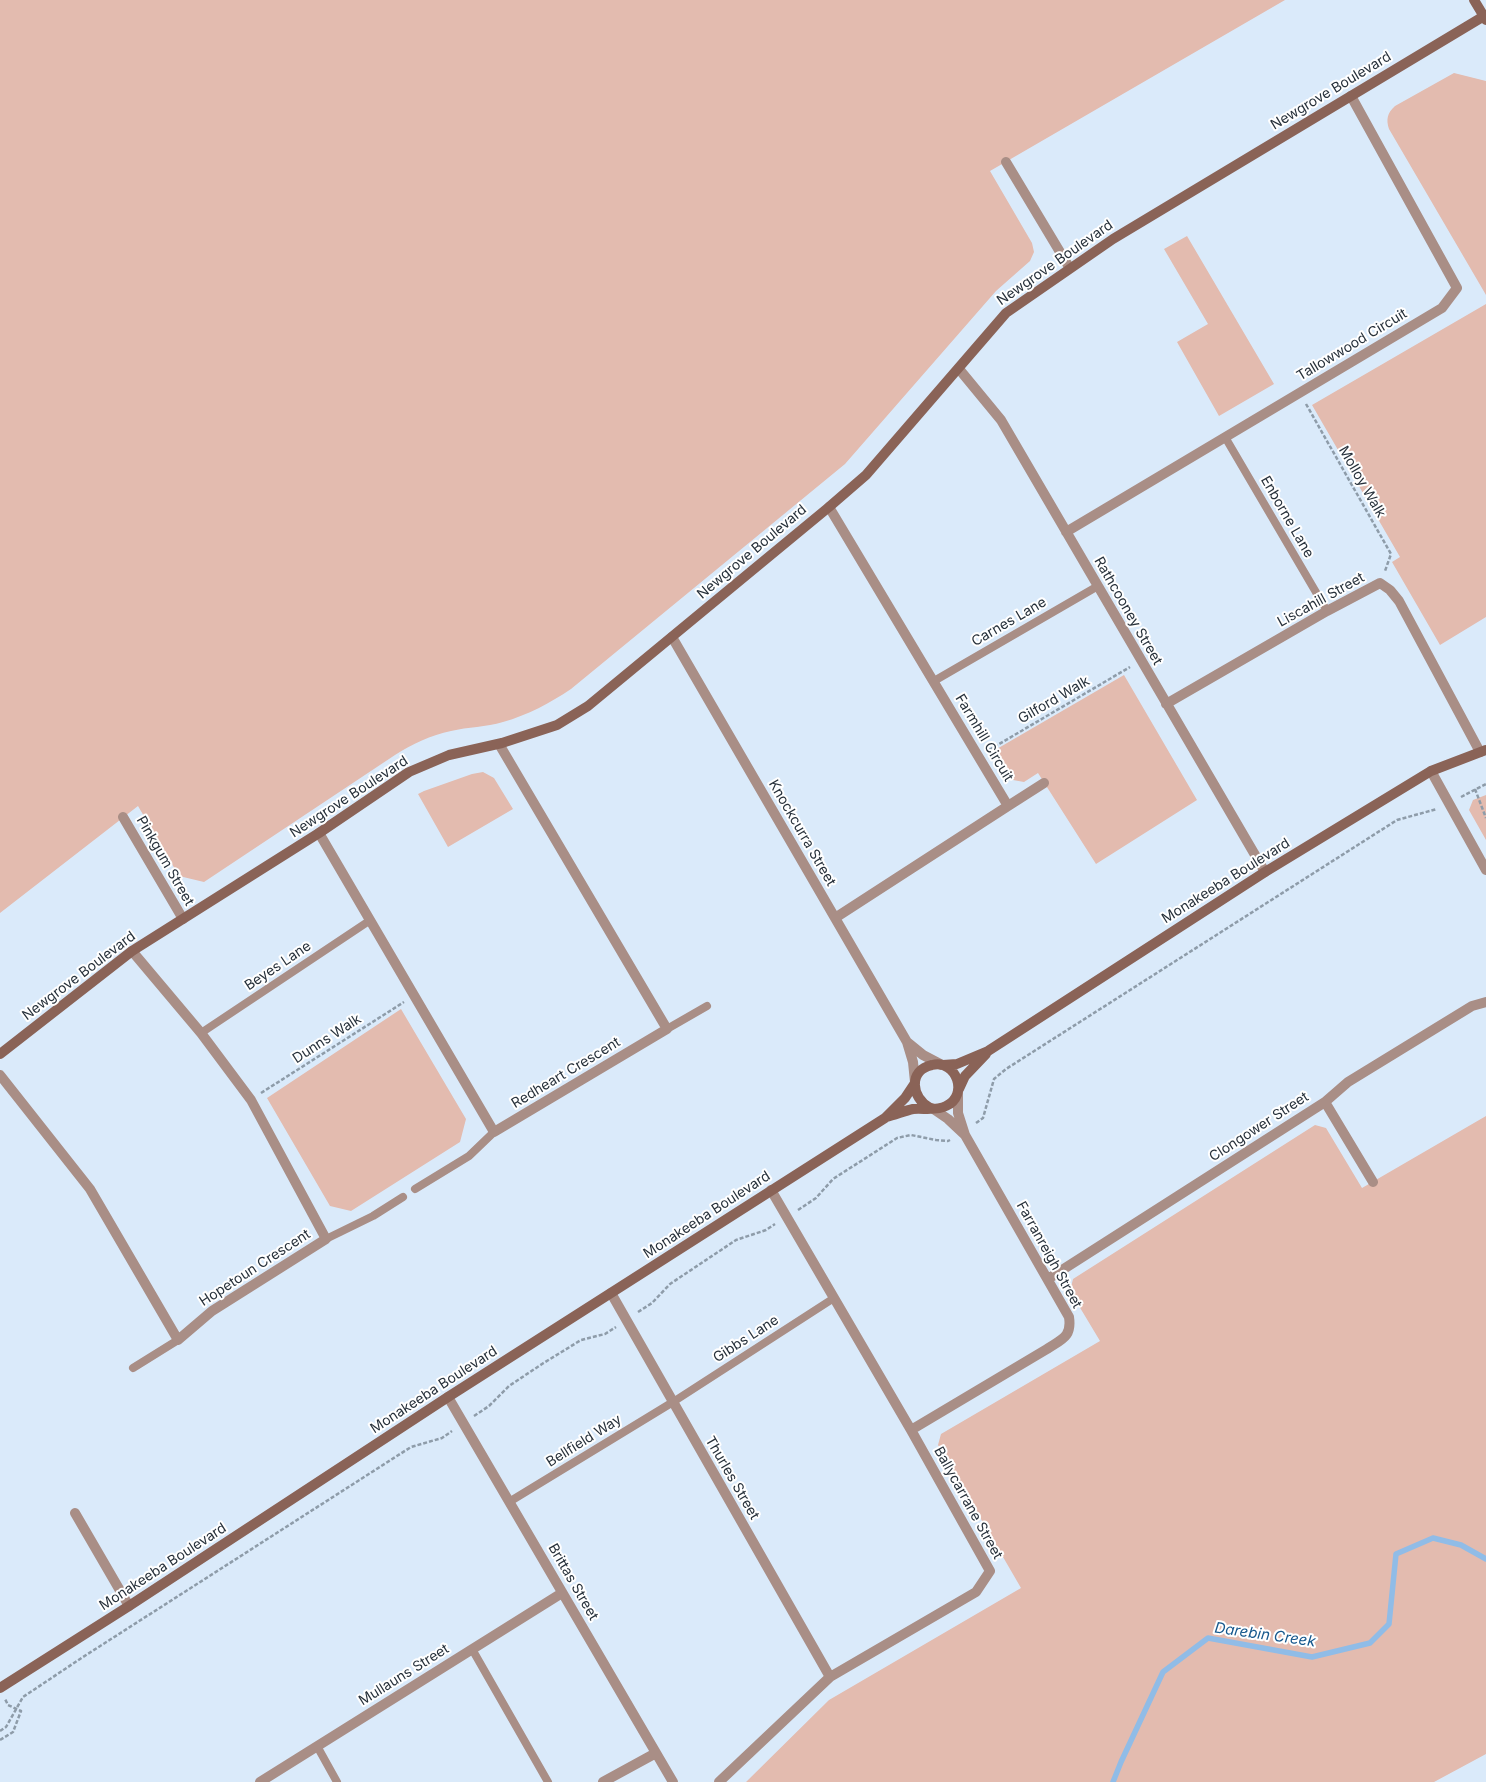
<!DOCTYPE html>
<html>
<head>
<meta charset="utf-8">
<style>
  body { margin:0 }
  canvas { display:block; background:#daeafa }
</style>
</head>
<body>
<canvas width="1486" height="1782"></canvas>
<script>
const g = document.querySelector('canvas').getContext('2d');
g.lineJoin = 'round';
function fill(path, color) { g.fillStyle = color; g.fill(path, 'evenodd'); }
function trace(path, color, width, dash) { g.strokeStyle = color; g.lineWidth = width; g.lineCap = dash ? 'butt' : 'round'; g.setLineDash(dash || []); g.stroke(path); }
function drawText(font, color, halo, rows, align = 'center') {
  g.font = font + ' Inter,sans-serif'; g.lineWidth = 4; g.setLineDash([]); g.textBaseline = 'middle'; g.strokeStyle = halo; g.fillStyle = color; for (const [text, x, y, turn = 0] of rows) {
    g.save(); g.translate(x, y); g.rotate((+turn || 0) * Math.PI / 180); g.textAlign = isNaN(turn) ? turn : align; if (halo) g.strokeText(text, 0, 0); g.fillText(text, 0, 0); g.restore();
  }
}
const green = new Path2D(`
  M0 0H1285L990 171 1032 243 1034 252 1030 261 996 291 845 464 571 689C550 703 528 715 503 722 486 727 468 727 451 731 431 735 412 744 395 755L204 882 179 876 138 806 0 913Z
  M1454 73 1486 81V295L1389 129C1386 120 1387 113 1395 106Z
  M1187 236 1274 384 1219 416 1177 342 1208 324 1164 249Z
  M1486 304V617L1440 645 1392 562 1400 557 1312 405Z
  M1124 675 1197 800 1096 864 1038 773 1024 782 1013 780 995 750Z
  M483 772 494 778 513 809 448 847 418 794 424 791 472 774Z
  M1486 795V840L1469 810 1473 800Z
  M401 1009 466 1119 460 1142 351 1211 330 1206 267 1098Z
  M1486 1116V1754L1434 1782H746L829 1700 1021 1588 938 1445 941 1434 1100 1341 1070 1291 1073 1279 1315 1125 1326 1128 1362 1188Z`);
const stream = new Path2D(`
  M1113 1782 1121 1762 1163 1672 1208 1638 1312 1657 1370 1643 1389 1624 1396 1554 1433 1538 1461 1545 1486 1559`);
const path = new Path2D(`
  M1306 404 1391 554 1385 571
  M989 750 1130 667
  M1475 789 1486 818
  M1461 797 1486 784
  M261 1093 404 1002
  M976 1123 983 1118 994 1079 1006 1069 1397 820 1437 809
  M798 1210 816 1198 833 1179 897 1138 911 1135 936 1140 948 1141 950 1140
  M638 1312 652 1303 670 1284 736 1240 766 1230 775 1224
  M474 1416 489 1406 509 1386 542 1364 581 1340 605 1334 616 1327
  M0 1731 6 1727 23 1697 83 1657 411 1447 442 1438 452 1431
  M0 1740 13 1732 21 1711 8 1705 5 1699`);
const lane = new Path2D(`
  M1225 437 1327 611
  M934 681 1098 586
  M667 1029 707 1006
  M201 1033 369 921
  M415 1189 469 1156 494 1132
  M326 1239 373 1216 403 1197
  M133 1368 178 1340
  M509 1502 673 1402 834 1298
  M472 1649 548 1782
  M317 1746 337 1782`);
const street = new Path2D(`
  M1006 162 1069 267
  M959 369 1001 420 1265 872
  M829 507 1008 806 835 918
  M1066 532 1442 308 1457 288 1351 96
  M672 637 907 1042 913 1062 915 1082
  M1166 704 1327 611 1380 583 1390 590 1399 601 1480 752
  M1431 771 1486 870
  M1008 806 1044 783
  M123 817 183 919
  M319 833 494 1132 667 1029 499 744
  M907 1042 923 1055 942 1065
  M0 1075 90 1189 178 1340 212 1311 326 1239 251 1100 201 1033 132 951
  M1325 1102 1373 1182
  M932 1108 948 1119 964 1134
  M1048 1279 1325 1102 1348 1082 1472 1006 1486 1002
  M611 1293 830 1677
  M448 1397 673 1782
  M911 1430 1047 1349C1062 1339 1072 1337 1069 1317L965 1135 958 1113V1091
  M75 1513 129 1606
  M260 1782 562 1593
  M603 1782 656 1753
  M719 1782 830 1677 976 1592 990 1571 911 1430 771 1190`);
const secondary = new Path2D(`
  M1474 0 1486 20
  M0 1054 132 951 319 833 409 772 449 755 502 743 557 725 588 706 829 507 866 475 885 453 1006 313 1113 239 1484 16
  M943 1065 957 1064 988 1051 1265 872 1431 771 1486 750
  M959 1089 965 1076 986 1054
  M886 1117C895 1115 904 1111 913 1109 923 1108 937 1111 946 1106 969 1096 957 1059 932 1065 908 1070 911 1098 930 1108
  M0 1688 129 1606 448 1397 885 1118 905 1098 915 1083`);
const streetNames = [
  ["Newgrove Boulevard",1331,91,-31],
  ["Newgrove Boulevard",1055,263,-35],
  ["Tallowwood Circuit",1352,345,-31],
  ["Molloy Walk",1362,482,60],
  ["Enborne Lane",1287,517,60],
  ["Newgrove Boulevard",752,552,-40],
  ["Liscahill Street",1321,600,-29],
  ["Rathcooney Street",1128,611,60],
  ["Carnes Lane",1009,622,-30],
  ["Gilford Walk",1054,700,-30],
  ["Farmhill Circuit",984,738,59],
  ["Newgrove Boulevard",349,797,-33],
  ["Knockcurra Street",802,833,60],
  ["Pinkgum Street",165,861,60],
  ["Monakeeba Boulevard",1226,881,-32],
  ["Beyes Lane",278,966,-34],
  ["Newgrove Boulevard",79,976,-37],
  ["Dunns Walk",327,1039,-33],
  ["Redheart Crescent",566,1073,-31],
  ["Clongower Street",1259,1127,-33],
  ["Monakeeba Boulevard",707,1215,-33],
  ["Farranreigh Street",1049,1255,61],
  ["Hopetoun Crescent",255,1268,-33],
  ["Gibbs Lane",746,1339,-33],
  ["Monakeeba Boulevard",434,1390,-33],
  ["Bellfield Way",584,1441,-32],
  ["Thurles Street",732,1478,60],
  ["Ballycarrane Street",968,1503,61],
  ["Monakeeba Boulevard",163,1567,-33],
  ["Brittas Street",573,1582,60],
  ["Mullauns Street",404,1675,-32]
];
const waterNames = [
  ["Darebin Creek",1265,1635,8]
];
fill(green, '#e3bbaf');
trace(stream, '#90bce7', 5.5);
trace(path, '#8e9ca9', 2.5, [4, 2]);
trace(lane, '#a98e86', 8);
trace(street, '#a98e86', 10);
trace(secondary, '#8a6357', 10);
drawText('14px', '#27313b', '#fff', streetNames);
drawText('italic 15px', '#16588d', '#fff', waterNames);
</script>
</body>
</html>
